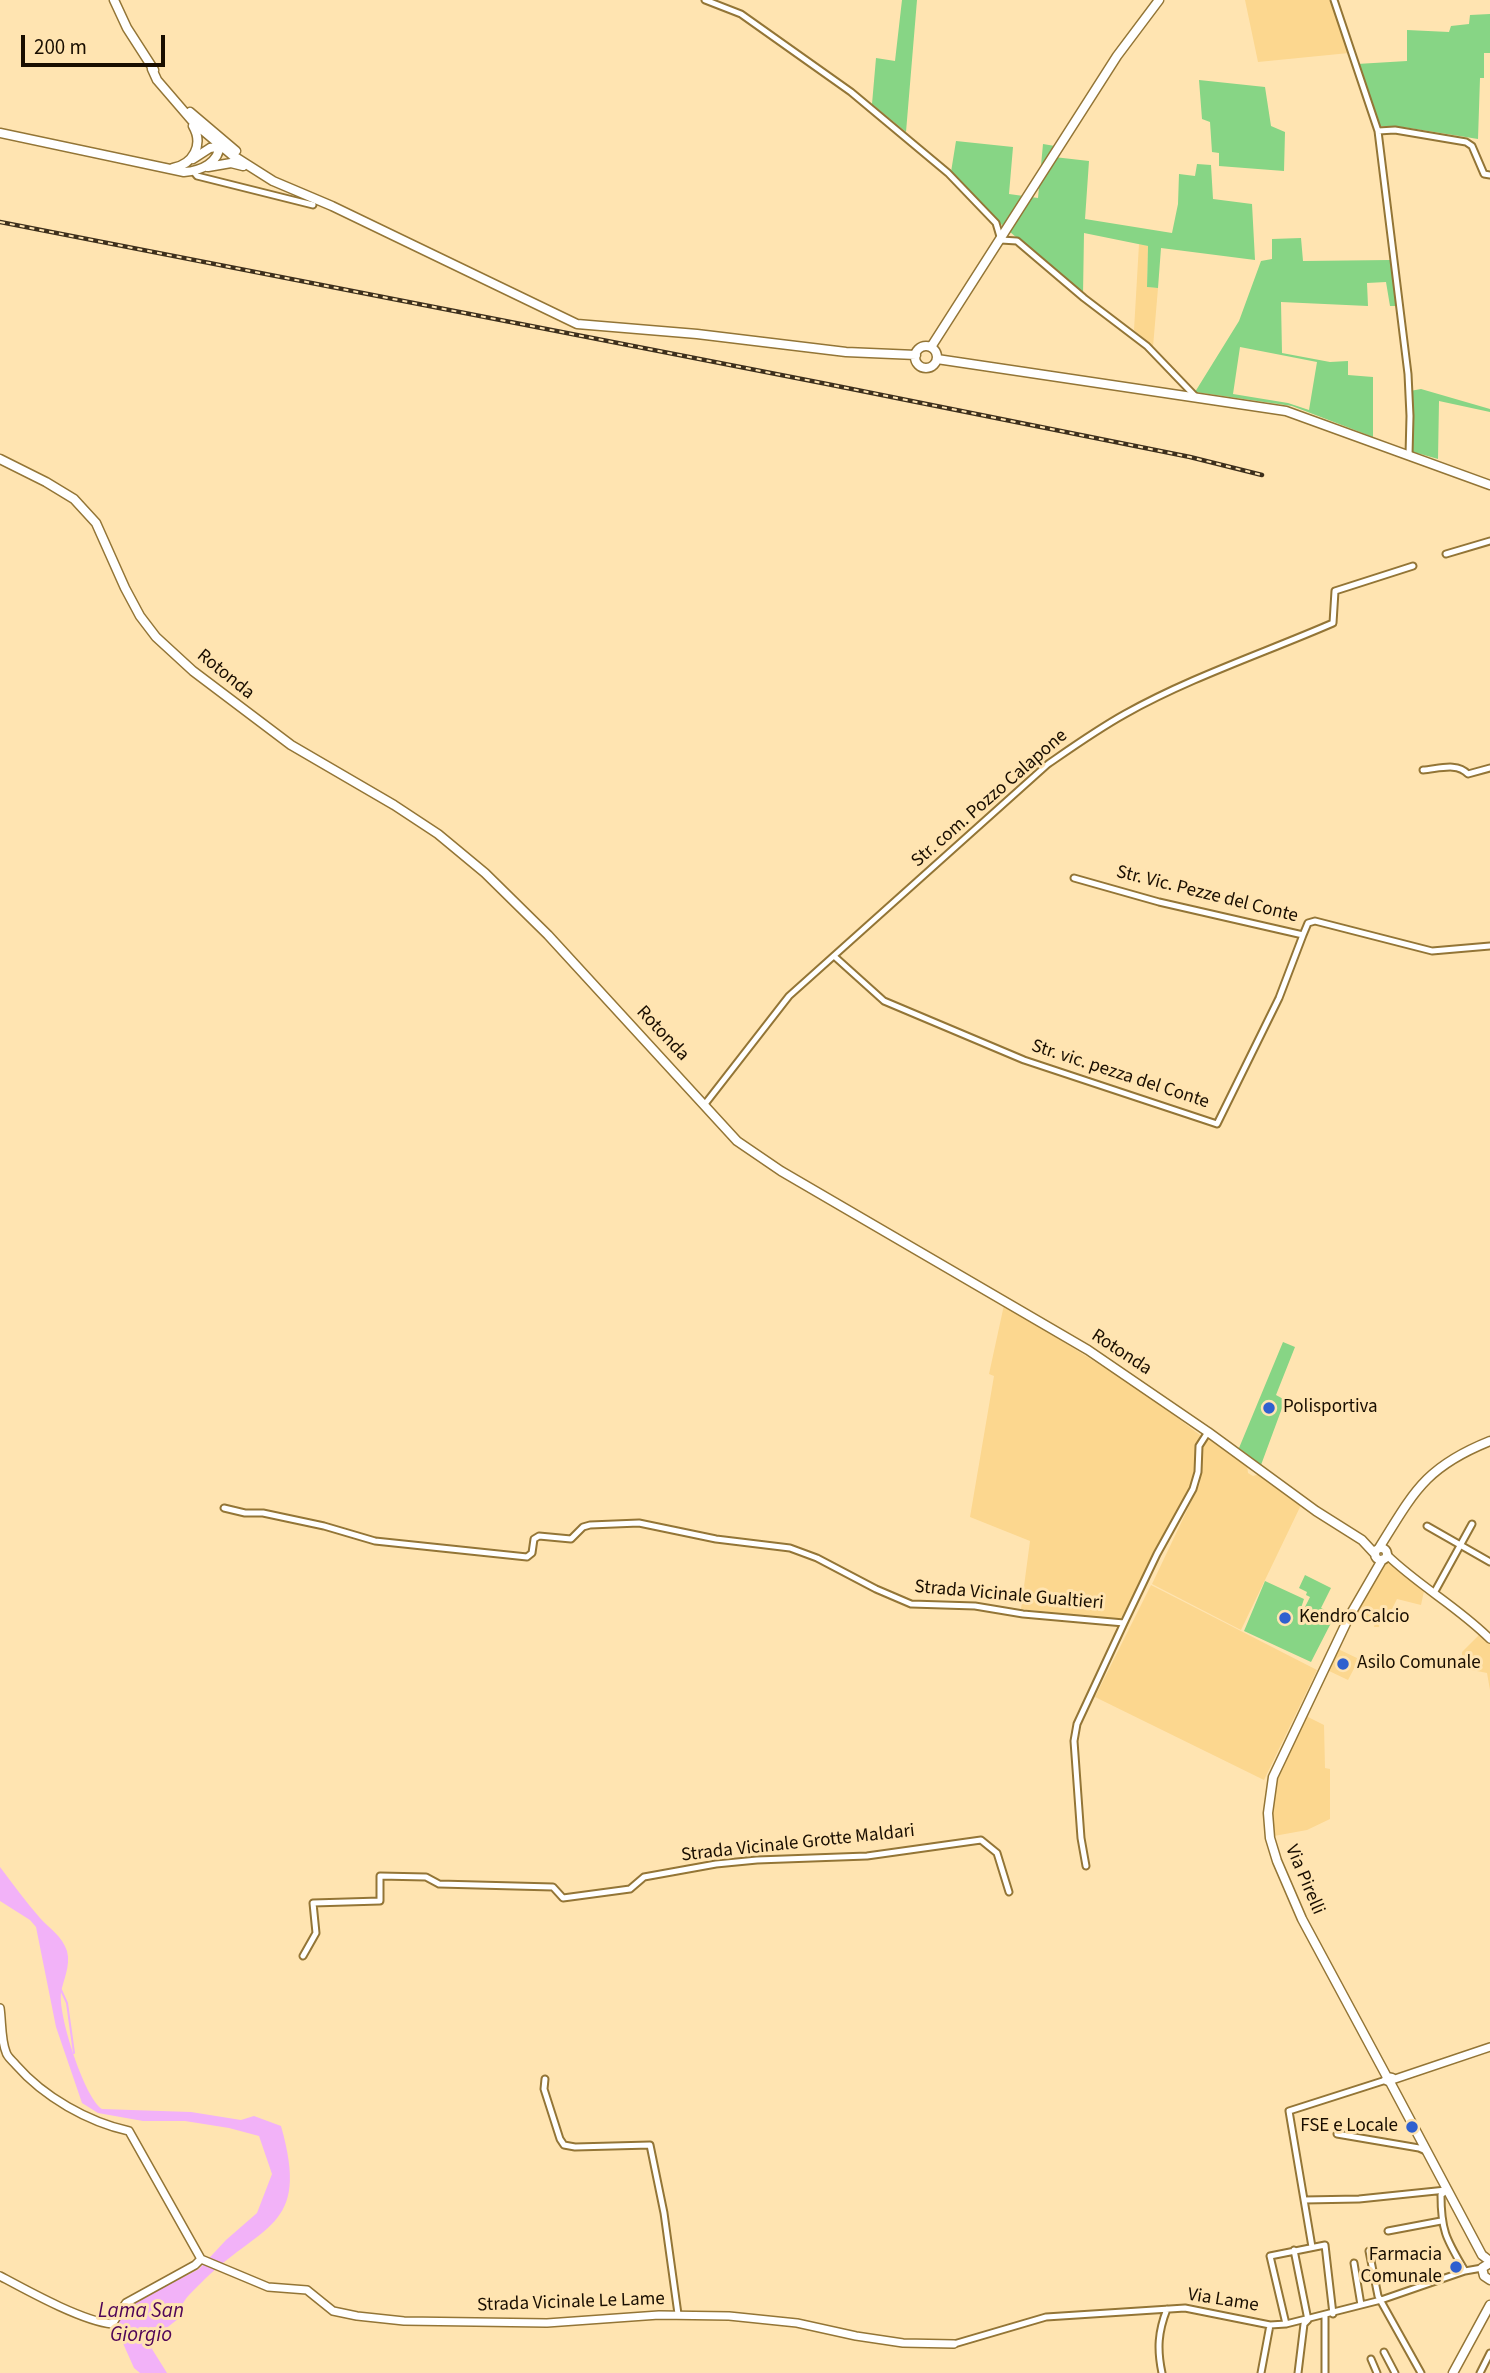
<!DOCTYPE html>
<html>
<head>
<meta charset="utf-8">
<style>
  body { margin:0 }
  #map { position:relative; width:1490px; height:2373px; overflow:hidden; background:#ffe4b1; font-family:"Source Sans 3",sans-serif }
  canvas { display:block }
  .scale { position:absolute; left:21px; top:35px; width:144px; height:32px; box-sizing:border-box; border:4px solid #190e00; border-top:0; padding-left:9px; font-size:21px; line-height:24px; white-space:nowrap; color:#190e00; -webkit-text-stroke:5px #ffe4b1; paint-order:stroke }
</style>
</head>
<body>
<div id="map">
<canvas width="1490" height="2373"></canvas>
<div class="scale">200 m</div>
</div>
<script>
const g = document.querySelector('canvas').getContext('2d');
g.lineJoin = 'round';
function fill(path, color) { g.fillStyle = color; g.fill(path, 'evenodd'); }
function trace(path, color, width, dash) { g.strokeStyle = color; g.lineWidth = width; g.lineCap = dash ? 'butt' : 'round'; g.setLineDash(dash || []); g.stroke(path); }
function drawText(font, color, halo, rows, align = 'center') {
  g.font = font + ' "Source Sans 3",sans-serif'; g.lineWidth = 6; g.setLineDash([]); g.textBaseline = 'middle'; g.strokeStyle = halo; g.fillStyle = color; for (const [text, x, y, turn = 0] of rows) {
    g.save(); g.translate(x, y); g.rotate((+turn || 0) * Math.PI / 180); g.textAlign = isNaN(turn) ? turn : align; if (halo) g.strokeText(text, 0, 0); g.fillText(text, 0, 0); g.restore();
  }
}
const built = new Path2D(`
  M1245 0H1332L1349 53 1258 62Z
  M1139 244 1148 246 1147 287 1158 288 1153 347 1134 330Z
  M1004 1305 1142 1391 1200 1435 1196 1475 1120 1620 1021 1609 1030 1541 970 1517 994 1376 989 1374Z
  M1209 1436 1247 1465 1248 1473 1253 1476 1260 1474 1301 1505 1241 1630 1152 1584 1200 1483 1202 1447Z
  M1387 1561 1424 1591 1421 1605 1397 1599 1386 1621 1380 1619 1379 1627H1374L1375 1622 1356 1612Z
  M1151 1585 1317 1670 1264 1780 1095 1697Z
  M1480 1634 1490 1643V1690L1487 1673 1462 1668V1652Z
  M1338 1649 1359 1659 1348 1680 1327 1670Z
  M1306 1716 1324 1725 1325 1768 1330 1769V1819L1307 1830 1274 1836 1271 1808 1275 1779Z`);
const green = new Path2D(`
  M902 0H917L906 132 872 104 876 58 895 61Z
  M1490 14V53H1484V78H1480L1478 139 1403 127 1378 126 1357 64 1407 61V30L1449 32 1451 26 1469 24 1470 15Z
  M1199 80 1265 87 1271 126 1285 132 1284 171 1219 166V153L1212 152 1210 122 1202 119Z
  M956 141 1013 147 1009 194 1038 198 1043 144 1055 146 1054 157 1089 161 1085 219 1172 233 1178 204 1179 174 1195 176 1197 164 1211 165 1213 199 1252 204 1255 260 1161 248 1158 288 1147 287 1148 246 1084 233 1083 295 1002 225 951 172Z
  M1301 238 1303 261 1390 260 1397 306H1390L1386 282 1367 283 1368 306 1281 302 1282 353 1330 362 1348 361V375L1373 377V437L1292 406 1195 392 1239 321 1261 261 1272 259V239ZM1240 347 1317 362 1309 410 1288 403 1233 394Z
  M1421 389 1490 409V412L1439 401 1438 459 1410 451V391Z
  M1283 1342 1295 1347 1276 1395 1285 1400 1261 1465 1239 1448Z
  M1305 1575 1331 1588 1321 1608 1333 1614 1331 1619 1305 1607 1310 1597 1306 1595 1307 1592 1299 1588Z
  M1265 1581 1304 1599 1301 1608 1331 1623 1311 1662 1244 1631Z`);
const water = new Path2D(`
  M0 1867C13 1884 26 1902 40 1918 50 1929 62 1936 67 1951 71 1966 63 1980 61 1993 58 2015 84 2097 102 2109L191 2112 241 2120 254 2116 281 2126C311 2231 261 2222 200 2284 187 2297 181 2301 178 2319L160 2333 152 2349 167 2373H140L134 2368 118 2332 119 2318 127 2306 199 2269 226 2240 257 2213 272 2174 259 2136 229 2128 185 2121H143L98 2113 82 2103 56 2027 36 1927 30 1920 0 1901Z`);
const stream = new Path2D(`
  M61 1990 67 2003 74 2053`);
const minor = new Path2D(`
  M705 0 741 14 851 92 948 173 996 223 1001 240 1017 241 1084 298 1147 346 1196 397
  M1334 0 1378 131 1408 374 1410 416 1409 455
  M1378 131 1395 130 1466 142 1472 146 1484 174 1490 175
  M193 171 197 176 313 205
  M1446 554 1490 541
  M1423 770C1438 769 1457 762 1468 774L1490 768
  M1074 878 1159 902 1303 935 1308 923 1315 921 1432 951 1490 946
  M834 956 884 1001 1024 1060 1217 1124 1279 998 1303 935
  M705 1104 789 996 1048 764C1074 746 1098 729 1125 714 1191 677 1264 653 1333 623L1335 591 1413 566
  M224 1508 245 1513H263L324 1526 375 1541 527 1557 532 1553 534 1539 539 1536 571 1539 583 1527 590 1525 639 1523 716 1539 790 1548 817 1558 876 1589 911 1604 975 1606 1023 1614 1124 1623 1157 1554 1193 1489 1198 1472 1199 1446 1208 1432
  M1427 1526 1490 1562
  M1434 1593 1472 1524
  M1086 1866 1081 1838 1074 1741 1077 1724 1124 1623
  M303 1956 316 1933 313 1903 380 1901V1876L426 1877 439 1884 553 1887 563 1898 630 1889 644 1877 716 1864 757 1860 867 1856 981 1840 997 1853 1009 1892
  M545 2079 544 2089 560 2139 564 2145 575 2147 650 2145 664 2213 678 2314
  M1337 2134 1419 2148 1426 2151
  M1446 2191 1441 2195C1441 2232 1447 2240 1465 2271
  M1304 2200 1359 2199 1446 2190
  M1388 2231 1441 2221
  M1312 2247 1289 2111 1386 2080
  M1294 2250 1308 2320 1304 2324 1298 2373
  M1369 2251 1378 2296 1421 2373
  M1354 2263 1361 2305
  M1325 2316V2373
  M1286 2324 1270 2256 1325 2245 1333 2314
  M954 2344 1046 2317 1185 2308 1270 2325 1286 2324 1381 2300 1465 2271 1482 2268
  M1384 2352 1395 2373
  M1371 2359 1377 2373
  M1162 2373C1157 2349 1158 2332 1167 2309
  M1261 2373 1270 2325
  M1480 2373 1490 2353`);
const tertiary = new Path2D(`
  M1387 1555C1419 1586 1458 1607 1490 1639
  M0 2008C2 2022 1 2040 6 2052 7 2057 13 2061 16 2065 44 2097 88 2122 129 2131L201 2259
  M1392 2080 1490 2047
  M201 2259 268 2287 307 2290 333 2311 357 2316 404 2321 547 2323 659 2315 729 2316 797 2323 856 2336 903 2343 954 2344
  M0 2276C28 2291 82 2321 112 2324L126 2303 195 2265 201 2259`);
const secondary = new Path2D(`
  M114 0 127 28 154 70
  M152 69 157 80 194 123 232 155 273 181 332 206 577 324 697 334 846 352 916 355
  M190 112 236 151
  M0 133 184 172C201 171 219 163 220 144
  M193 159 210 148 222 146
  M208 167 231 163 243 166
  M173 168C193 164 204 145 193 126
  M915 357a11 11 0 1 1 22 0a11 11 0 1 1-22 0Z
  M931 347 1117 56 1159 0
  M937 359 1286 411 1490 485
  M0 459 46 482 74 499 96 523 125 588 140 616 156 637 193 671 291 745 394 805 438 834 485 873 548 935 737 1141 781 1171 1088 1350 1208 1432 1316 1511 1362 1540 1375 1554
  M1375 1554a6 6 0 1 1 12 0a6 6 0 1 1-12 0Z
  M1379 1548C1414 1492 1425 1467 1490 1441
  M1382 1560 1349 1617 1273 1777 1268 1813 1270 1838 1277 1861 1302 1919 1387 2077
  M1390 2082 1386 2080 1387 2077 1392 2078 1390 2082 1482 2255 1490 2261
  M1490 2263 1482 2268 1484 2276 1490 2280
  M1453 2373 1490 2305`);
const rail = new Path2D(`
  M0 222 827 384 1190 457 1262 475`);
const markers = [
  [1269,1408,7,"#2f60cf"],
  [1285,1618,7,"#2f60cf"],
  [1343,1664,7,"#2f60cf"],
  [1412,2127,7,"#2f60cf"],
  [1456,2267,7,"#2f60cf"]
];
const streetNames = [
  ["Rotonda",225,675,39],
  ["Str. com. Pozzo Calapone",990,799,-41],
  ["Str. Vic. Pezze del Conte",1207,895,14],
  ["Rotonda",662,1034,47],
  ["Str. vic. pezza del Conte",1120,1075,18],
  ["Rotonda",1121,1353,33],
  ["Strada Vicinale Gualtieri",1009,1596,5],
  ["Strada Vicinale Grotte Maldari",798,1844,-6],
  ["Via Pirelli",1304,1880,67],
  ["Via Lame",1223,2301,9],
  ["Strada Vicinale Le Lame",571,2303,-2]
];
const poiNames = [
  ["Polisportiva",1283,1408],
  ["Kendro Calcio",1299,1618],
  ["Asilo Comunale",1357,1664],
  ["FSE e Locale",1398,2127,"right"],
  ["Farmacia",1442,2256,"right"],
  ["Comunale",1442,2278,"right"]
];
const waterNames = [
  ["Lama San",141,2312],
  ["Giorgio",141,2336]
];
fill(built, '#fcd78f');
fill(green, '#87d585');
fill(water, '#f2b2f8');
trace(stream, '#f2b2f8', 2);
trace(minor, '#937536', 9);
trace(tertiary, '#937536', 10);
trace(secondary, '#937536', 11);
trace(minor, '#fff', 5);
trace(tertiary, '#fff', 7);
trace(secondary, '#fff', 8);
trace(rail, '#3d2f1c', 4.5);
trace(rail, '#ffe4b1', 2, [5]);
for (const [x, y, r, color] of markers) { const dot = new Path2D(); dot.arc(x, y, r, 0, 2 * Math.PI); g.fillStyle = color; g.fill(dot); trace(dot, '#ffe4b1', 2.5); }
drawText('19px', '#190e00', '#ffe4b1', streetNames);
drawText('19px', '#190e00', '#ffe4b1', poiNames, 'left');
drawText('italic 21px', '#4f0457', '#ffe4b1', waterNames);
</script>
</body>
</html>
